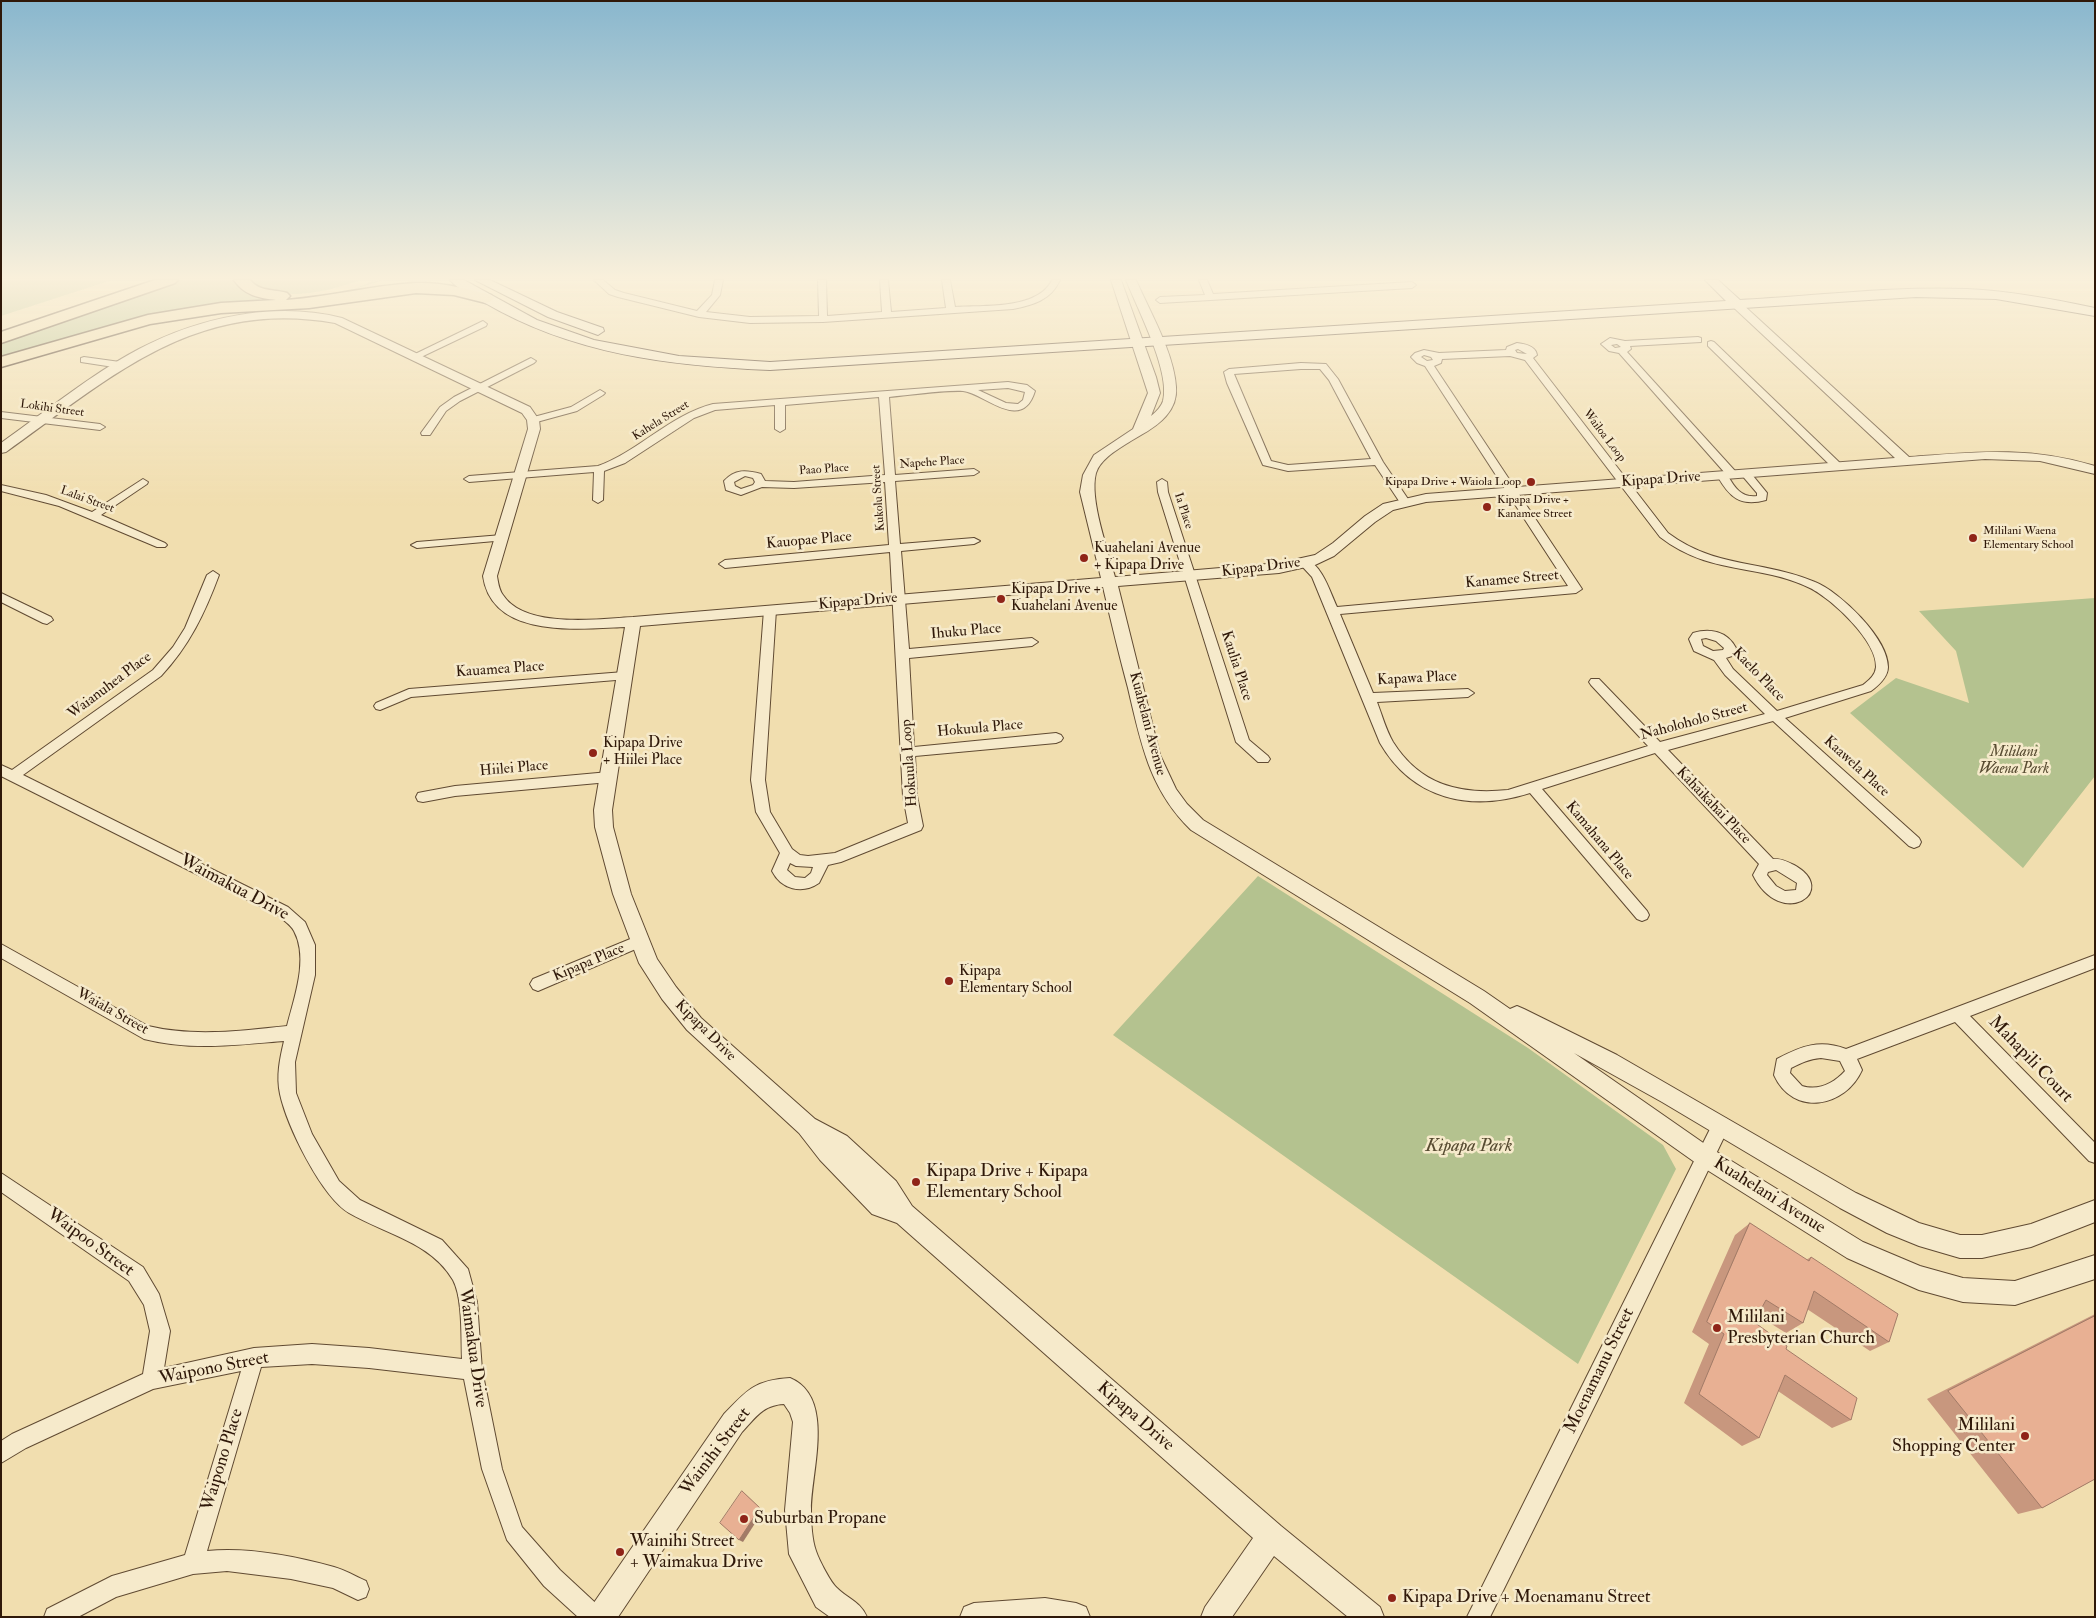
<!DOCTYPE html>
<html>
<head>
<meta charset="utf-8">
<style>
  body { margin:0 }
  #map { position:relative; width:2096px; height:1618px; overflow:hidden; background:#f1deaf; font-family:"IM FELL Double Pica",serif }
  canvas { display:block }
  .frame { position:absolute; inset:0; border:2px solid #2f1809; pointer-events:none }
</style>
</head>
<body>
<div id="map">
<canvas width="2096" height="1618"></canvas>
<div class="frame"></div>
</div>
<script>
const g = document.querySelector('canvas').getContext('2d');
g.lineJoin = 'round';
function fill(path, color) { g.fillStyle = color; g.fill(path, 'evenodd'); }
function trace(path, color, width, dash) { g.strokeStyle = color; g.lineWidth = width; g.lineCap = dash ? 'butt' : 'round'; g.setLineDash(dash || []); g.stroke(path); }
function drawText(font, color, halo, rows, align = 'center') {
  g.font = font + ' "IM FELL Double Pica",serif'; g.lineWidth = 5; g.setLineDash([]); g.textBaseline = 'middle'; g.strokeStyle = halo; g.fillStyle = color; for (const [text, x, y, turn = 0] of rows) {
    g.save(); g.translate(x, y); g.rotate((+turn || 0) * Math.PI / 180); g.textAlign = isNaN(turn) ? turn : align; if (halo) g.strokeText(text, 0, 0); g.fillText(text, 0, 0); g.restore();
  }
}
const green = new Path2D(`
  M1 280H112L1 316Z
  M182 280H236C248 311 324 297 350 290 361 287 371 280 383 280L330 297 216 306 1 360V342Z
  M251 280H360C333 291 273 305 251 280Z
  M2095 598V776L2023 868 1850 713 1896 678 1969 703 1956 651 1919 611Z
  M1258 876 1528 1048 1663 1145 1676 1169 1578 1364 1113 1035Z`);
const minor = new Path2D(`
  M594 280H603L615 290 624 293 697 311 712 295 715 280H723L720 295 706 312 750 317 819 316 818 280H826L827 316 882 312 880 280H888L891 312 946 308 942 280H950L955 307C983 305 1038 310 1052 280H1060C1051 300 1033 305 1013 309L823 322 750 323 699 317 618 297 609 294Z
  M1199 280H1207L1213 294 1412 282 1416 285 1412 288 1160 303 1156 300 1160 297 1205 295Z
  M483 321 487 324 486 326 419 358H413L411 356Z
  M1698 337 1701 338V342L1630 346 1631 349 1627 352 1736 472 1737 474 1736 476 1732 477 1727 474C1734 487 1741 498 1757 496V493L1740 473 1745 470 1749 471 1767 493 1766 500C1740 507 1729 497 1717 475L1718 473H1725L1619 353 1609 351 1601 344 1610 338 1625 341ZM1617 344 1621 347 1615 348 1611 345Z
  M1711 341 1714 342 1840 463 1841 465 1840 467H1832L1708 346V342Z
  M1517 343C1525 344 1536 346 1537 355L1533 358 1668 533C1716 569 1764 560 1815 582 1840 592 1888 638 1888 667 1888 677 1879 685 1871 691L1785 718 1919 838 1921 842 1919 846 1914 848 1909 846 1773 721 1668 750 1773 859C1780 858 1788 862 1794 865 1841 891 1781 931 1753 875L1759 864 1655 753 1542 789 1647 911 1649 915 1647 919 1642 921 1637 919 1530 793C1471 812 1413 800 1380 743L1312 577 1299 563 1305 559C1322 564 1330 592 1337 607L1568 586 1425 366 1417 363 1411 357 1415 353 1424 350 1439 353 1506 350 1507 347ZM1518 349 1527 354 1517 353 1515 350ZM1424 355 1431 357 1433 360 1427 361 1421 357ZM1510 356 1525 360 1660 537C1710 576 1759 563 1810 588 1832 599 1877 641 1876 667 1875 676 1869 680 1863 685L1777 711 1733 669 1726 658 1732 656 1736 648C1727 631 1710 628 1693 633L1689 639 1694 651 1714 660 1725 675 1765 714 1660 742 1599 679H1591L1589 682 1591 685 1648 746 1508 790C1460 795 1420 785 1393 742 1386 730 1382 715 1377 702L1468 697 1474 693 1468 689 1373 693 1340 614 1576 593 1582 589 1434 366 1441 363 1442 359ZM1706 638 1716 641 1724 648 1723 650 1713 651 1703 646 1701 639ZM1776 870 1797 883 1796 890 1785 891 1776 886 1767 875 1768 872Z
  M84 357 120 362 125 365 120 368 81 362V358Z
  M531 358 536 361 534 363 460 401 446 411 430 435H422L421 433 440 407 454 397Z
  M1301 363 1326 364 1338 379 1383 462 1410 502 1409 504H1401L1375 465 1288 471 1263 465 1227 383 1224 372 1229 369ZM1301 369H1320L1329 380 1371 459 1288 465 1271 461 1234 374Z
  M1008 382 1027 385 1035 391C1022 434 984 393 963 391 942 390 911 395 889 397L895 475 974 469 979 472 974 475 895 481 900 544 974 538 980 541 974 544 901 551 909 649 1032 638 1038 642 1032 646 909 658 914 747 1056 733 1061 735 1063 738 1061 741 1056 743 915 756 917 796 923 826 921 830 841 862 828 865 819 883C802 895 781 889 772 871L780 853 756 812 751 780 764 610 770 606 776 610 765 780 770 812 792 849 800 855 808 856 835 853 908 823 903 796 890 552 725 568 719 564 725 560 889 545 885 482 794 488 762 487 741 495 726 490 724 481C735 469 746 470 761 474L765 481 794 482 885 475 879 397 785 405V429L780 432 775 429V405L715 410 694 418 625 463 604 471 603 500 598 503 593 500 594 472 469 482 464 479 469 476 598 466C639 451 670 415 713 404ZM1008 388 1025 392 1023 400 1018 404 1006 403 978 390ZM745 476 753 478 755 482 753 485 741 489 735 486 734 482ZM790 863 796 866 813 867 811 873 805 878 795 877 787 870Z
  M600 390 605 393 603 395 577 411 533 423 528 420 530 418 571 407Z
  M1 412 100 424 105 427 100 430 1 418Z
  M143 479 148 482 147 484 101 515 165 543 167 545 165 547H157L59 506 1 491V485L46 495 92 512Z
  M1162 479 1167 482 1168 492 1249 740 1268 756 1270 759 1268 762H1258L1236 742 1158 492 1157 482Z
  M502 535 506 536 507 538 506 540 417 548 411 545 417 542Z
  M213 571 219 575C205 613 189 646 161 676L23 775 288 907 305 922 315 945V975L295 1062 296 1093 312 1134 339 1181 360 1200 442 1240 468 1269 477 1302 482 1370 502 1469 522 1527 560 1570 602 1609 605 1617H578L544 1586 507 1540 482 1469 464 1379 369 1368 312 1364 261 1367 207 1551C248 1547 294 1556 334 1567 345 1570 355 1576 366 1581L369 1589 366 1597 358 1600 333 1588 291 1579 227 1571 193 1574 116 1597 78 1617H44L47 1609 112 1576 185 1555 241 1371 153 1389 26 1448 1 1463V1441L12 1434 143 1374 150 1331 144 1305 129 1281 1 1192V1173L143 1267 159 1294 170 1331 164 1368 254 1348 312 1344 369 1348 462 1359C461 1337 463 1299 453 1280 431 1242 385 1234 349 1213 321 1196 287 1126 280 1094 276 1076 280 1058 284 1041 236 1045 191 1051 144 1039L1 958V944L148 1026C194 1037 240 1031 287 1026 294 998 309 959 294 931 291 925 283 920 278 915L1 776V765L12 770 153 670 173 647 185 628 207 575Z
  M1 593 51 617 53 620 47 624 43 623 1 602Z
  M624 672 628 673 630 676 628 679 411 697 380 710 376 709 374 706 376 703 409 689Z
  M609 772 614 773 616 777 614 781 609 782 455 796 423 802 418 801 416 797 418 793 423 792 455 786Z
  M640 935 645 937 648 941 645 945 538 991 533 989 530 984 533 979Z
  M2095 955V968L1970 1016 2095 1143V1163L2089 1161 1955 1022 1857 1059 1862 1070C1845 1108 1793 1117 1774 1075L1777 1059C1801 1046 1820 1039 1846 1049ZM1821 1058 1840 1061 1845 1071C1834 1083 1819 1091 1802 1086L1790 1073 1791 1068C1801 1063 1809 1059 1821 1058Z
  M1721 1117 1727 1119 1729 1125 1727 1131 1602 1391 1490 1617H1467L1715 1119Z`);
const tertiary = new Path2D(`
  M1111 280H1121L1156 377 1160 393 1151 416C1156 412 1161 407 1163 401 1171 372 1137 308 1126 280H1136C1150 312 1174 353 1176 387 1177 398 1173 408 1166 416 1156 428 1140 435 1126 444 1115 451 1100 460 1096 473 1089 499 1108 550 1115 577L1279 563 1315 555 1333 543 1365 516 1383 504 1426 494 1895 458 1732 306 1731 304 1732 302H1740L1909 457C1976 452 2029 446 2095 466V474L2040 461 1985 459 1426 502 1393 510 1375 522 1334 556 1315 565 1279 573 1118 586 1160 755 1176 789 1187 804 1203 820 1484 991 1510 1009 1517 1006 1524 1009 1617 1055 1856 1193 1919 1223 1960 1235H1982L2031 1224 2095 1200V1222L2031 1247 1982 1258H1960L1919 1246 1887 1233 1840 1208 1662 1102 1574 1053 1712 1149 1863 1242 1920 1266 1963 1278 2015 1281 2095 1255V1279L2015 1305 1963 1302 1919 1290 1847 1258 1696 1163 1470 1003 1191 830C1149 789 1141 743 1128 688 1119 655 1111 621 1103 587L640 626 612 810 613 827 631 894 657 959 676 987 701 1018 815 1119 847 1136 896 1181 912 1206 1281 1526 1380 1607 1384 1617H1348L1274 1556 1232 1617H1201L1205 1607 1253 1538 897 1223 872 1214 820 1160 799 1133 687 1030 662 999 639 963 613 894 595 827 594 810 625 627C578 629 492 639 483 576L528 429 527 420 522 413 335 323C196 298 111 377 6 452L1 453V443C45 412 93 373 139 349 200 317 275 301 342 318L530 407 539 420 540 429 497 576C498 582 499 590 503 595 525 629 598 619 633 617L1101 578 1080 492 1083 475 1094 455 1133 429 1148 393Z
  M790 1378C836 1397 811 1472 811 1509 811 1522 812 1540 816 1551 819 1560 831 1583 837 1588 848 1599 861 1602 867 1617H830L816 1607 789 1554 785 1510 793 1422 790 1413 784 1404C763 1405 756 1417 742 1432L618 1617H587L591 1607 724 1414C747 1390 755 1380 790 1378Z
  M1045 1598 1076 1603 1086 1607 1090 1617H960L964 1607 974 1603Z`);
const secondary = new Path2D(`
  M450 280H464L537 320 594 340 679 356 770 362 1726 301 1705 280H1718L1740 300C1815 296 1892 286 1967 289 2010 291 2053 299 2095 308V316L1996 299 1916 297 770 370C670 366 572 354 485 303 474 296 458 290 450 280Z
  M475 280H490L557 312 603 328 604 331 598 335 548 317Z`);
const motorway = new Path2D(`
  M155 280H178L175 283 1 343V332Z
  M234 280H250C259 292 274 289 287 293L290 296 286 300C330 297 373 285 416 283 442 282 467 289 491 295L494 298 491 301 486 303 454 295 416 293 309 308 221 313 150 324 1 367V357L148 315 221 303 276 300C259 298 244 295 234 280Z`);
const wall = new Path2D(`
  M1750 1223 1806 1260 1811 1257 1889 1342 1870 1351 1807 1309 1803 1323 1786 1333 1757 1315 1754 1322 1786 1349 1851 1420 1832 1428 1778 1391 1759 1438 1742 1446 1684 1403 1709 1344 1692 1332 1735 1235Z
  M2095 1314V1479L2042 1508 2018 1514 1927 1399Z`);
const shadedWall = new Path2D(`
  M742 1491 763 1511 743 1542 739 1540Z`);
const building = new Path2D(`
  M1750 1223 1809 1261 1811 1257 1898 1314 1889 1342 1814 1291 1803 1323 1766 1300 1754 1322 1787 1346 1786 1349 1857 1398 1851 1420 1785 1375 1759 1438 1699 1394 1724 1334 1707 1322Z
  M2095 1316V1479L2042 1508 1948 1391Z
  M742 1491 760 1508 739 1540 720 1523Z`);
const markers = [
  [1531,482,5,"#8f2418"],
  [1487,507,5,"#8f2418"],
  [1973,538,5,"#8f2418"],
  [1084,558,5,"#8f2418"],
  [1001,599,5,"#8f2418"],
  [593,753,5,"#8f2418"],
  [949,981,5,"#8f2418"],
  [916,1182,5,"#8f2418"],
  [1717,1328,5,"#8f2418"],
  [2025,1436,5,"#8f2418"],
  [744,1519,5,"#8f2418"],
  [620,1552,5,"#8f2418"],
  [1392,1598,5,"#8f2418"]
];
const farStreetnames = [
  ["Lokihi Street",52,409,8],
  ["Kahela Street",661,421,-32],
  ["Wailoa Loop",1604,436,53],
  ["Napehe Place",932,463,-4],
  ["Paao Place",824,470,-4],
  ["Kukolu Street",879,498,-94],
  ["Lalai Street",87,500,20],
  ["Ia Place",1183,511,72]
];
const farPoinames = [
  ["Kipapa Drive + Waiola Loop",1521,482,"right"],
  ["Kipapa Drive +",1497,500],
  ["Kanamee Street",1497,514],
  ["Mililani Waena",1983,531],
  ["Elementary School",1983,545]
];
const streetNames = [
  ["Kipapa Drive",1661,480,-4],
  ["Kauopae Place",809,541,-5],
  ["Kipapa Drive",1261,568,-7],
  ["Kanamee Street",1512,580,-5],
  ["Kipapa Drive",858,602,-5],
  ["Ihuku Place",966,632,-5],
  ["Kaulia Place",1236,666,72],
  ["Kauamea Place",500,670,-4],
  ["Kaelo Place",1758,675,46],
  ["Kapawa Place",1417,679,-3],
  ["Waianuhea Place",110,686,-37],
  ["Naholoholo Street",1694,722,-15],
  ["Kuahelani Avenue",1147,724,75],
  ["Hokuula Place",980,729,-5],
  ["Hokuula Loop",910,763,-94],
  ["Kaawela Place",1856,767,42],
  ["Hiilei Place",514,769,-5],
  ["Kahaikahai Place",1713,806,46],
  ["Kamahana Place",1599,841,50],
  ["Kipapa Place",589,963,-23],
  ["Waiala Street",112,1012,29],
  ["Kipapa Drive",705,1031,45]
];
const poiNames = [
  ["Kuahelani Avenue",1094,549],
  ["+ Kipapa Drive",1094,566],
  ["Kipapa Drive +",1011,590],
  ["Kuahelani Avenue",1011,607],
  ["Kipapa Drive",603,744],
  ["+ Hiilei Place",603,761],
  ["Kipapa",959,972],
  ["Elementary School",959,989]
];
const parkNames = [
  ["Mililani",2014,753],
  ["Waena Park",2014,770]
];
const nearStreetnames = [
  ["Waimakua Drive",234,888,28],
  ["Mahapili Court",2030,1060,46],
  ["Kuahelani Avenue",1769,1196,32],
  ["Waipoo Street",90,1243,36],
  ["Waimakua Drive",472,1348,82],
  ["Waipono Street",214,1369,-11],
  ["Moenamanu Street",1600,1371,-64],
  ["Kipapa Drive",1135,1417,41],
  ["Wainihi Street",716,1452,-53],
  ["Waipono Place",223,1460,-73]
];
const nearParknames = [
  ["Kipapa Park",1469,1147]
];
const nearPoinames = [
  ["Kipapa Drive + Kipapa",926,1172],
  ["Elementary School",926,1193],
  ["Mililani",1727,1318],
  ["Presbyterian Church",1727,1339],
  ["Mililani",2015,1426,"right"],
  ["Shopping Center",2015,1447,"right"],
  ["Suburban Propane",754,1519],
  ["Wainihi Street",630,1542],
  ["+ Waimakua Drive",630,1563],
  ["Kipapa Drive + Moenamanu Street",1402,1598]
];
fill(green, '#b4c28f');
trace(minor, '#604a32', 2);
trace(tertiary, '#604a32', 2);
trace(secondary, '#2f1809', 2);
trace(motorway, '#2f1809', 3);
fill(minor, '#f6eacb');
fill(tertiary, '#f6eacb');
fill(secondary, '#f6eacb');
fill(motorway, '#f1deaf');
fill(wall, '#c8977e');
fill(shadedWall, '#a27b67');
fill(building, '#e8b093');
trace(building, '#a27b67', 1);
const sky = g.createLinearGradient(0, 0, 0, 506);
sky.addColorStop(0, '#89b7ce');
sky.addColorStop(0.55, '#f9f0db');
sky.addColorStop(1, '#f9f0db00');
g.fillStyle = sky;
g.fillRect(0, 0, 2096, 506);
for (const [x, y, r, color] of markers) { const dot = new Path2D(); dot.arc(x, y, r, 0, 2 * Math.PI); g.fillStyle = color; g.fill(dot); trace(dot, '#f6eacb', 2); }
drawText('12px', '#2f1809', '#f6eacb', farStreetnames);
drawText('12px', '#2f1809', '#f6eacb', farPoinames, 'left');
drawText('15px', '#2f1809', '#f6eacb', streetNames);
drawText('15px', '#2f1809', '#f6eacb', poiNames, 'left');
drawText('italic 15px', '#574b31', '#f6eacb', parkNames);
drawText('18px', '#2f1809', '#f6eacb', nearStreetnames);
drawText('italic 18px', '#574b31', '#f6eacb', nearParknames);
drawText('18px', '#2f1809', '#f6eacb', nearPoinames, 'left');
</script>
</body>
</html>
